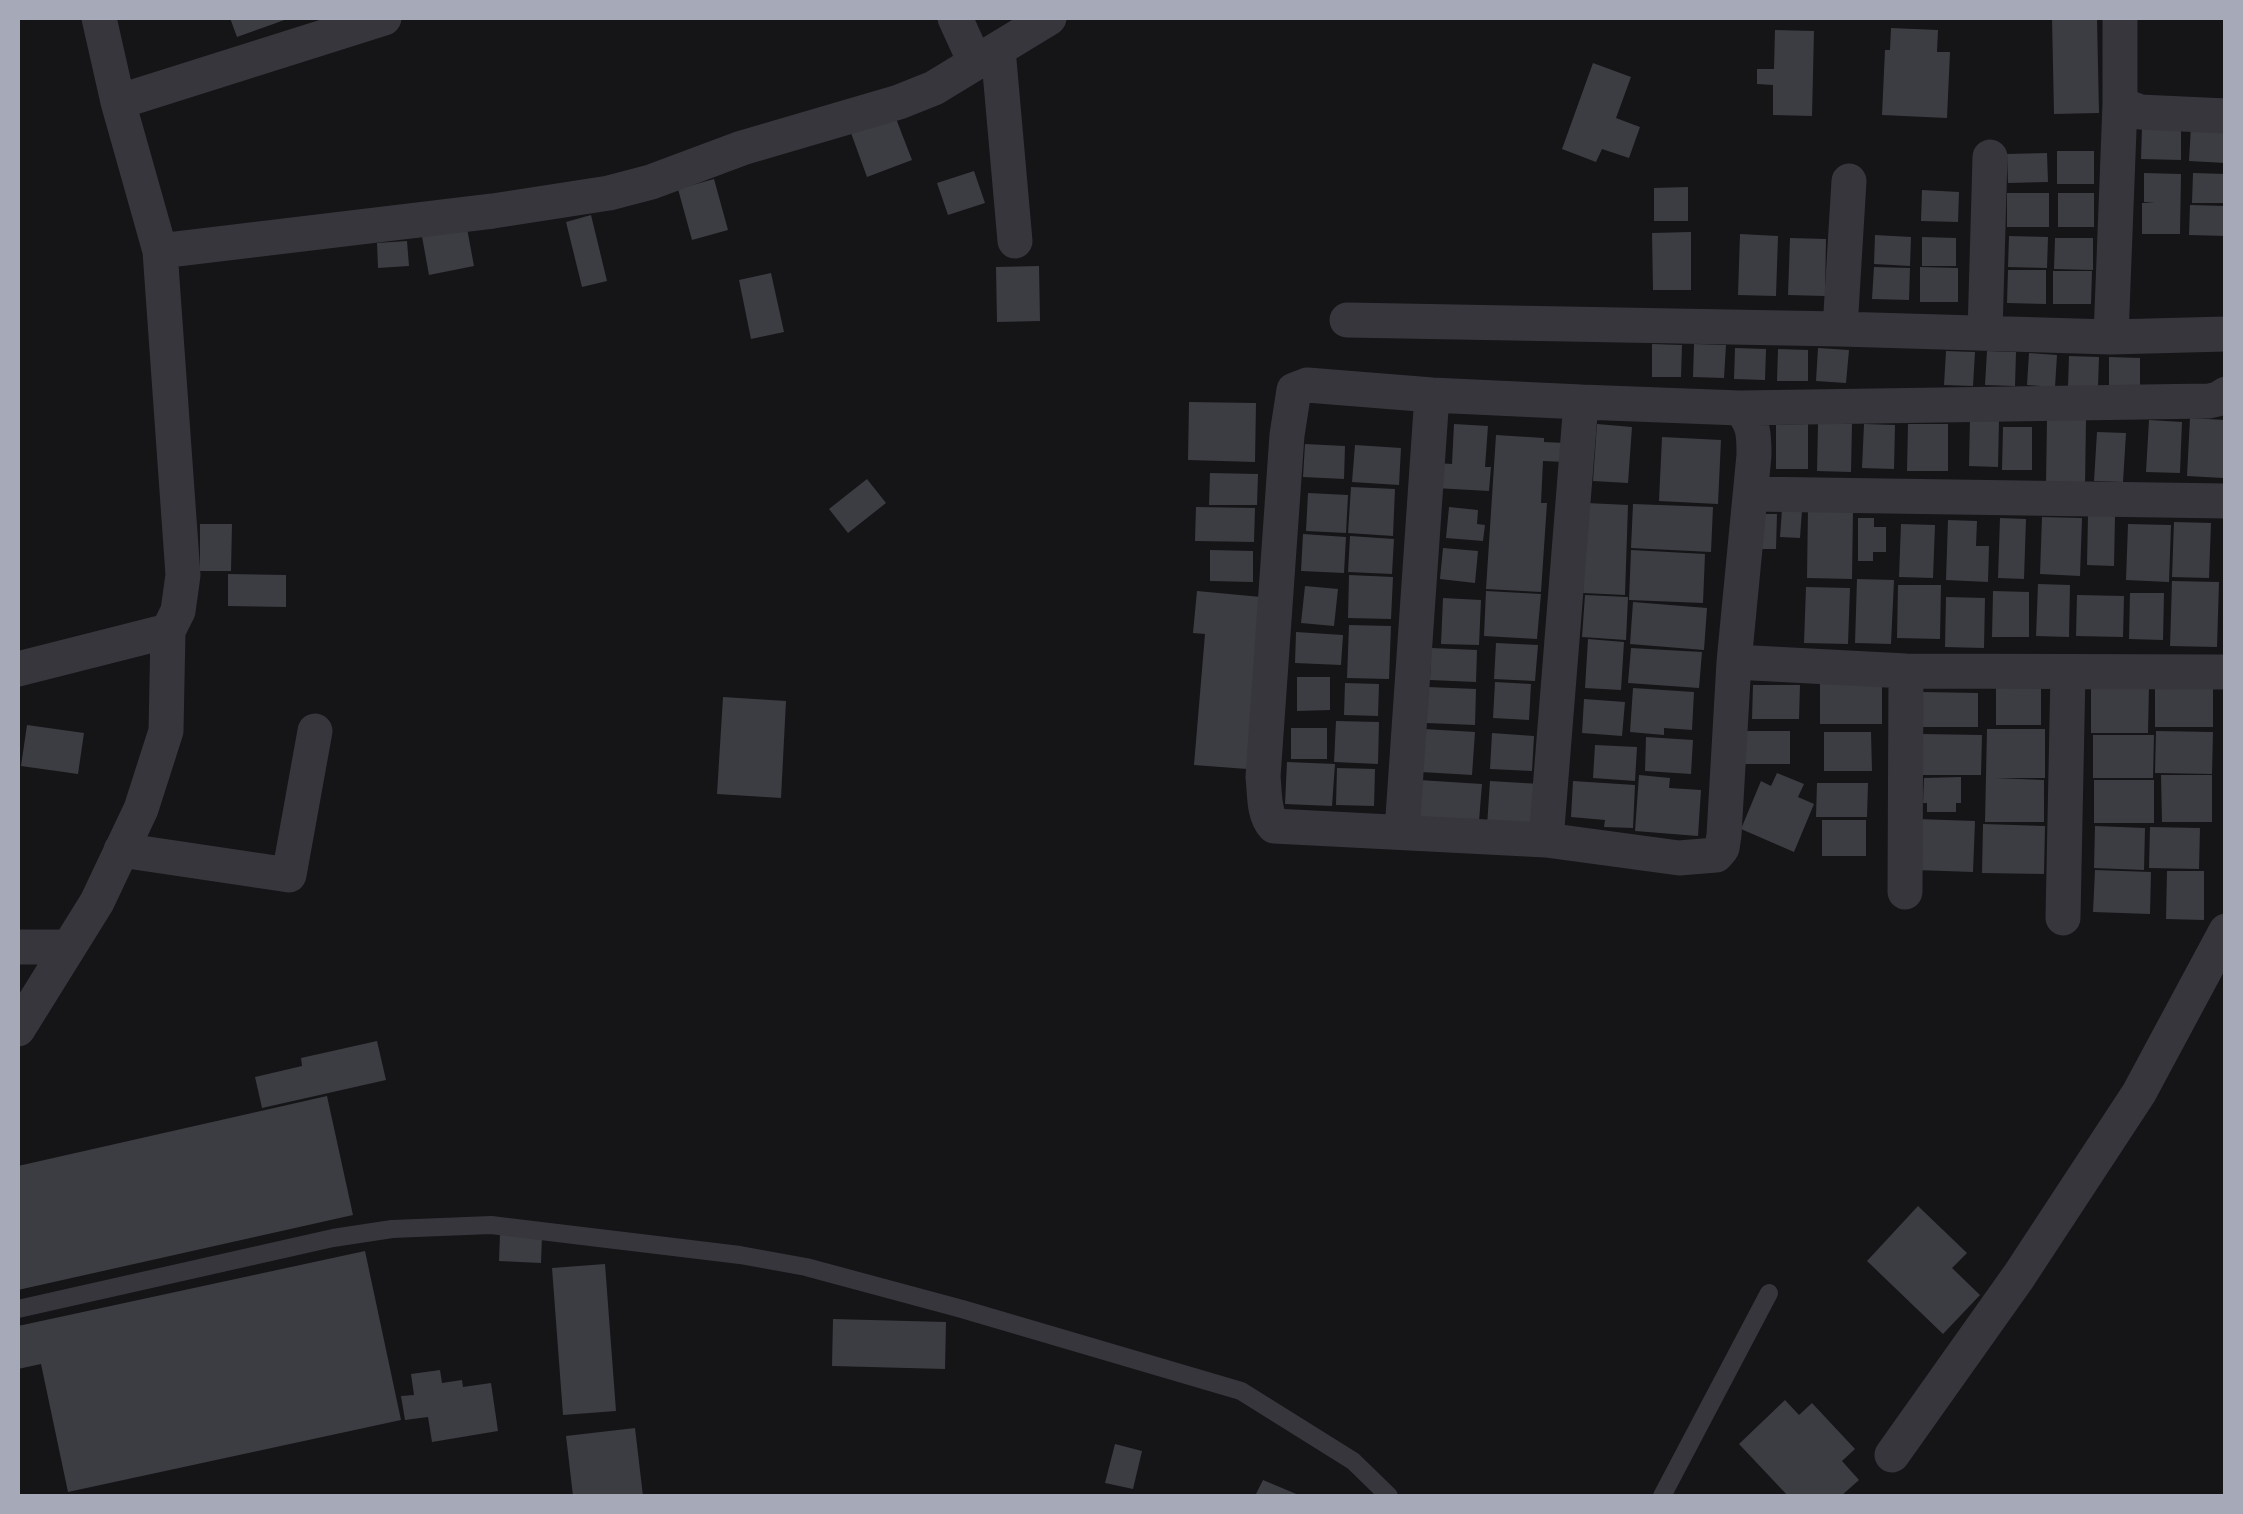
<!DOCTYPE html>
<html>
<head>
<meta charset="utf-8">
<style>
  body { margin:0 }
  #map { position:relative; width:2243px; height:1514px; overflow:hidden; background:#151517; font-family:"Open Sans",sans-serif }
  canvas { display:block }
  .frame { position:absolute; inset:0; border:20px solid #a6a9b8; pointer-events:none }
</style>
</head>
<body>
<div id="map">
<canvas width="2243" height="1514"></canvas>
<div class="frame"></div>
</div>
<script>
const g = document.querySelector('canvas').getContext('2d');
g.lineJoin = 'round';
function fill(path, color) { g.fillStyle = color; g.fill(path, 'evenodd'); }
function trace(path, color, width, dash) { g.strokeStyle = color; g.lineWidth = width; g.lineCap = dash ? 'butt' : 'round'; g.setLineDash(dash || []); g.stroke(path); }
const building = new Path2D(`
  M230 18H290L237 37Z
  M2052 18H2097L2099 113 2054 114Z
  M1891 28 1938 30 1937 52H1950L1947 118 1882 115 1885 50H1890Z
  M1775 30 1814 31 1812 116 1773 115V85L1757 84V69H1774Z
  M1593 63 1631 77 1616 118 1640 127 1629 158 1602 149 1596 162 1562 149Z
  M895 116 912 160 867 177 851 133Z
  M2191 126 2226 127V163L2189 161Z
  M2142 127 2181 128V160L2141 159Z
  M2057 151H2094V184H2057Z
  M2047 153 2048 182 2008 183 2007 154Z
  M974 171 985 203 948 215 937 183Z
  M2144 173 2181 174 2180 234H2142V203H2155L2144 202Z
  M2193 173 2226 174V203H2192Z
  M714 179 728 230 692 240 678 189Z
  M1688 187V221H1654V188Z
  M1922 190 1959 192 1958 222 1921 221Z
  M2007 193H2049V227H2007Z
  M2058 193H2094V227H2058Z
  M2190 205 2226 206V236L2189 235Z
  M591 215 607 281 582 287 566 222Z
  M466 223 474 266 429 275 421 231Z
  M1691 232V290H1653L1652 233Z
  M1740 234 1778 236 1776 296 1738 295Z
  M1875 235 1911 237 1910 266 1874 264Z
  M2009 236 2048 237 2047 268 2008 267Z
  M1922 237 1956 238V266H1922Z
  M1790 238 1826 239 1825 296 1788 295Z
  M2055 238H2093V270L2054 269Z
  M407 241 409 266 378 268 377 243Z
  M1039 266 1040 321 997 322 996 267Z
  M1874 267 1910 268 1909 300 1872 299Z
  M1920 267 1958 268V302H1920Z
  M2008 270H2046V304L2007 303Z
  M2053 271H2092L2091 304H2053Z
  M771 273 784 332 751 339 739 280Z
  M1652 344 1682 345 1681 377H1652Z
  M1694 344 1726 345 1724 378 1693 377Z
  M1735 348 1766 349 1765 380 1734 379Z
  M1818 348 1849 350 1846 383 1816 381Z
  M1778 349 1808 350V381H1777Z
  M1946 351 1975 352 1973 386 1944 385Z
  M1987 351 2016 352 2015 386 1985 385Z
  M2029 353 2057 355 2055 387 2027 385Z
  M2069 356 2099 357 2098 387H2068Z
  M2109 357 2140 358V387L2109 386Z
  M1189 402 1256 403 1255 462 1188 460Z
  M2047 418H2086L2085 486 2046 485Z
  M2190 418 2226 420 2223 478 2187 476Z
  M1970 419 1999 420 1998 467 1969 466Z
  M2149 420 2182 422 2180 473 2146 472Z
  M1454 424 1488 426 1485 467H1491L1489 491 1435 488 1437 463 1452 464Z
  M1597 424 1632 427 1628 483 1593 481Z
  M1808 424V469H1776V425Z
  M1818 424H1852L1851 472 1817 471Z
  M1864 424 1895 425 1894 469 1862 468Z
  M1908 424H1948V471H1907Z
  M2003 427H2032V470H2002Z
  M2097 432 2126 433 2123 482 2094 481Z
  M1496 435 1544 438V442L1566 443 1565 462 1543 461 1541 503H1547L1541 592 1486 589Z
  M1662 437 1721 440 1718 504 1659 501Z
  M1305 444 1345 446 1344 479 1303 477Z
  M1355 445 1401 448 1399 485 1352 482Z
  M1210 473 1258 474 1257 505H1209Z
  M867 479 886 503 848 533 829 509Z
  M1351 487 1395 489 1393 536 1348 533Z
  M1308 493 1348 495 1346 533 1306 531Z
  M1587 503 1628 505 1625 595 1583 593Z
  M1633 504 1713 507 1711 552 1631 548Z
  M1196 507 1255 508 1254 542 1195 541Z
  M1449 507 1478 510 1477 524 1485 525 1483 541 1446 538Z
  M1808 507 1853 508 1852 579 1807 578Z
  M1782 509 1802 510 1800 538 1780 537Z
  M1755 514H1777L1776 549H1754Z
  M2088 515 2115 516 2114 566 2087 565Z
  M2042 517 2082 518 2080 576 2040 574Z
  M1858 518H1874V527H1886V552H1873V561H1858Z
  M2000 518 2026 519 2024 579 1998 578Z
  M1948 520 1977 521 1976 546H1989L1988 582 1946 580Z
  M2174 522 2211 523 2209 578 2172 577Z
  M200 524H232L231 571H200Z
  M1901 524 1935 525 1933 578 1899 577Z
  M2128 524 2171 525 2169 582 2126 580Z
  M1303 534 1346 537 1344 573 1301 571Z
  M1350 536 1394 539 1392 574 1348 572Z
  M1443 548 1478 551 1475 583 1440 579Z
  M1210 550 1253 551V582L1210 581Z
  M1631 550 1705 554 1703 603 1629 600Z
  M228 574 286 575V607L228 606Z
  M1349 575 1393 577 1391 619 1348 618Z
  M1857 579 1894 580 1891 644 1855 643Z
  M2172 581 2219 582 2217 647 2170 646Z
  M2038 584 2070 585 2069 637 2036 636Z
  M1898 585H1941L1940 639 1897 638Z
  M1305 586 1338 589 1334 626 1301 623Z
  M1806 587 1850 588 1848 644 1804 643Z
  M1197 591 1261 597 1247 769 1194 765 1205 634 1193 633Z
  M1486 591 1541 594 1537 639 1484 636Z
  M1993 591 2029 592V637H1992Z
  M2130 593H2164L2163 640 2129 639Z
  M1585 595 1628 597 1626 640 1582 637Z
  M2077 595 2124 596 2123 637 2076 636Z
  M1946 597 1985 598 1984 648 1945 647Z
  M1443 598 1481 600 1479 645 1441 644Z
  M1633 602 1707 608 1704 650 1630 644Z
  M1349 625 1391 626 1389 679 1347 678Z
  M1296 632 1343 635 1341 665 1295 663Z
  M1588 639 1624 642 1621 690 1585 688Z
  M1496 643 1538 645 1535 681 1494 679Z
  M1431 648 1477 650 1476 682 1430 680Z
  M1631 648 1702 652 1699 688 1628 683Z
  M1297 677H1330V710L1297 711Z
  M2155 680 2213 681V727H2155Z
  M1820 681H1882V724H1820Z
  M1495 682 1531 684 1529 720 1493 718Z
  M1996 682 2041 683V725H1996Z
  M1345 683 1379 684 1378 716 1344 715Z
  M2091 684 2149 685 2148 733H2091Z
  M1753 685H1800L1799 719H1752Z
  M1427 687 1476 689 1475 725 1426 723Z
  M1633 688 1694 692 1692 730 1664 728V735L1630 732Z
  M1923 692 1978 693V727H1923Z
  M723 697 786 701 781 798 717 794Z
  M1584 699 1625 702 1622 736 1582 733Z
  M1336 721 1379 722 1378 764 1334 762Z
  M27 725 84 733 78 774 21 766Z
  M1291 728H1327V759H1291Z
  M1424 729 1475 732 1472 775 1421 772Z
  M1987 729H2045V778H1996L2044 780V822H1985Z
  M1745 731H1790V764H1745Z
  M2156 731 2213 732 2212 774 2155 773Z
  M1824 732H1871L1872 771H1824Z
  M1492 733 1534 736 1532 771 1490 769Z
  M1923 734 1982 735 1981 775H1922Z
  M2093 735H2154L2153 778H2093Z
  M1646 737 1693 740 1691 774 1645 771Z
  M1595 745 1637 747 1635 781 1593 778Z
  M1287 762 1335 764 1332 806 1285 804Z
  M1337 768 1375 769 1374 806 1336 805Z
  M1777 773 1804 784 1798 797 1814 804 1794 852 1741 829 1761 781 1771 786Z
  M1639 775 1670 778 1669 788 1701 790 1698 836 1635 831Z
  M2161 775H2212V822H2162Z
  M1961 777V803H1956V812H1927V803H1923L1924 778Z
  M1419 780 1482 784 1479 821 1417 817Z
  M2094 780H2154V823H2094Z
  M1490 781 1540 784 1537 828 1487 826Z
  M1573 781 1635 785 1633 828 1604 827 1605 820 1571 817Z
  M1817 783H1868L1867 817H1816Z
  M1917 819 1975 821 1973 872 1915 870Z
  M1822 820H1866V856H1822Z
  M1983 824 2045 826 2044 874 1982 873Z
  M2095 826 2145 828 2144 870 2094 868Z
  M2150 827 2200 828 2199 869 2149 868Z
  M2095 870 2151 872 2150 914 2093 912Z
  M2167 871H2204V920L2166 919Z
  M377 1041 386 1080 262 1108 255 1077 302 1066 301 1058Z
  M327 1096 353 1215 18 1290V1166Z
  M1918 1206 1967 1253 1952 1268 1980 1295 1943 1334 1867 1261Z
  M500 1234 542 1236 541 1263 499 1261Z
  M365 1251 401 1420 68 1492 41 1364 18 1369V1326Z
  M605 1264 616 1411 563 1415 552 1268Z
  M833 1319 946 1322 945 1369 832 1366Z
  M440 1370 442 1383 462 1380 463 1387 491 1383 498 1431 432 1442 428 1417 405 1420 401 1396 414 1395 411 1374Z
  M1785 1400 1799 1415 1812 1403 1855 1449 1842 1461 1859 1480 1841 1496H1788L1739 1444Z
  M635 1428 643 1496H573L566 1436Z
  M1115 1444 1142 1451 1133 1489 1105 1483Z
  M1263 1480 1301 1496H1255Z`);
const service = new Path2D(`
  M18 1309 333 1238 392 1229 491 1225 740 1255 806 1267 962 1309 1241 1391 1353 1461 1389 1496
  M1662 1496 1769 1293`);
const minor = new Path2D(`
  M955 18 975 62
  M2120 18V104L2140 112 2226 116
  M998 49 1015 241
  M118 102 384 18
  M160 251 493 211 609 193 651 182 742 148 899 102 934 88 1049 18
  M1347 320 1840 329 2111 337 2226 334
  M1840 329 1849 181
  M1985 333 1990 157
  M2111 337 2120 104
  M1581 402 1740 408C1754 424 1754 434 1754 455L1734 662 1724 835 1722 848 1716 855 1679 858 1546 840Z
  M1740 408 2209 401 2218 399 2226 394
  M1751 494 2226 501
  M1734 662 1906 671 2226 672
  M18 669 168 631 178 611 183 575 160 251 118 102 99 18
  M1402 831 1432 395
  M1546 840 1274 826C1263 814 1265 793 1263 777L1287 435 1294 390 1307 385 1432 395 1581 402
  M121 850 289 875 315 731
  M1905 892 1906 671
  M2063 918 2068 672
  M18 947H69
  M18 1029 97 902 141 809 166 731 168 631
  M1892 1455 2019 1276 2139 1093 2226 931`);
fill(building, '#3c3d42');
trace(service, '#36363c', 18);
trace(minor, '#36363c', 35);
</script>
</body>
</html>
